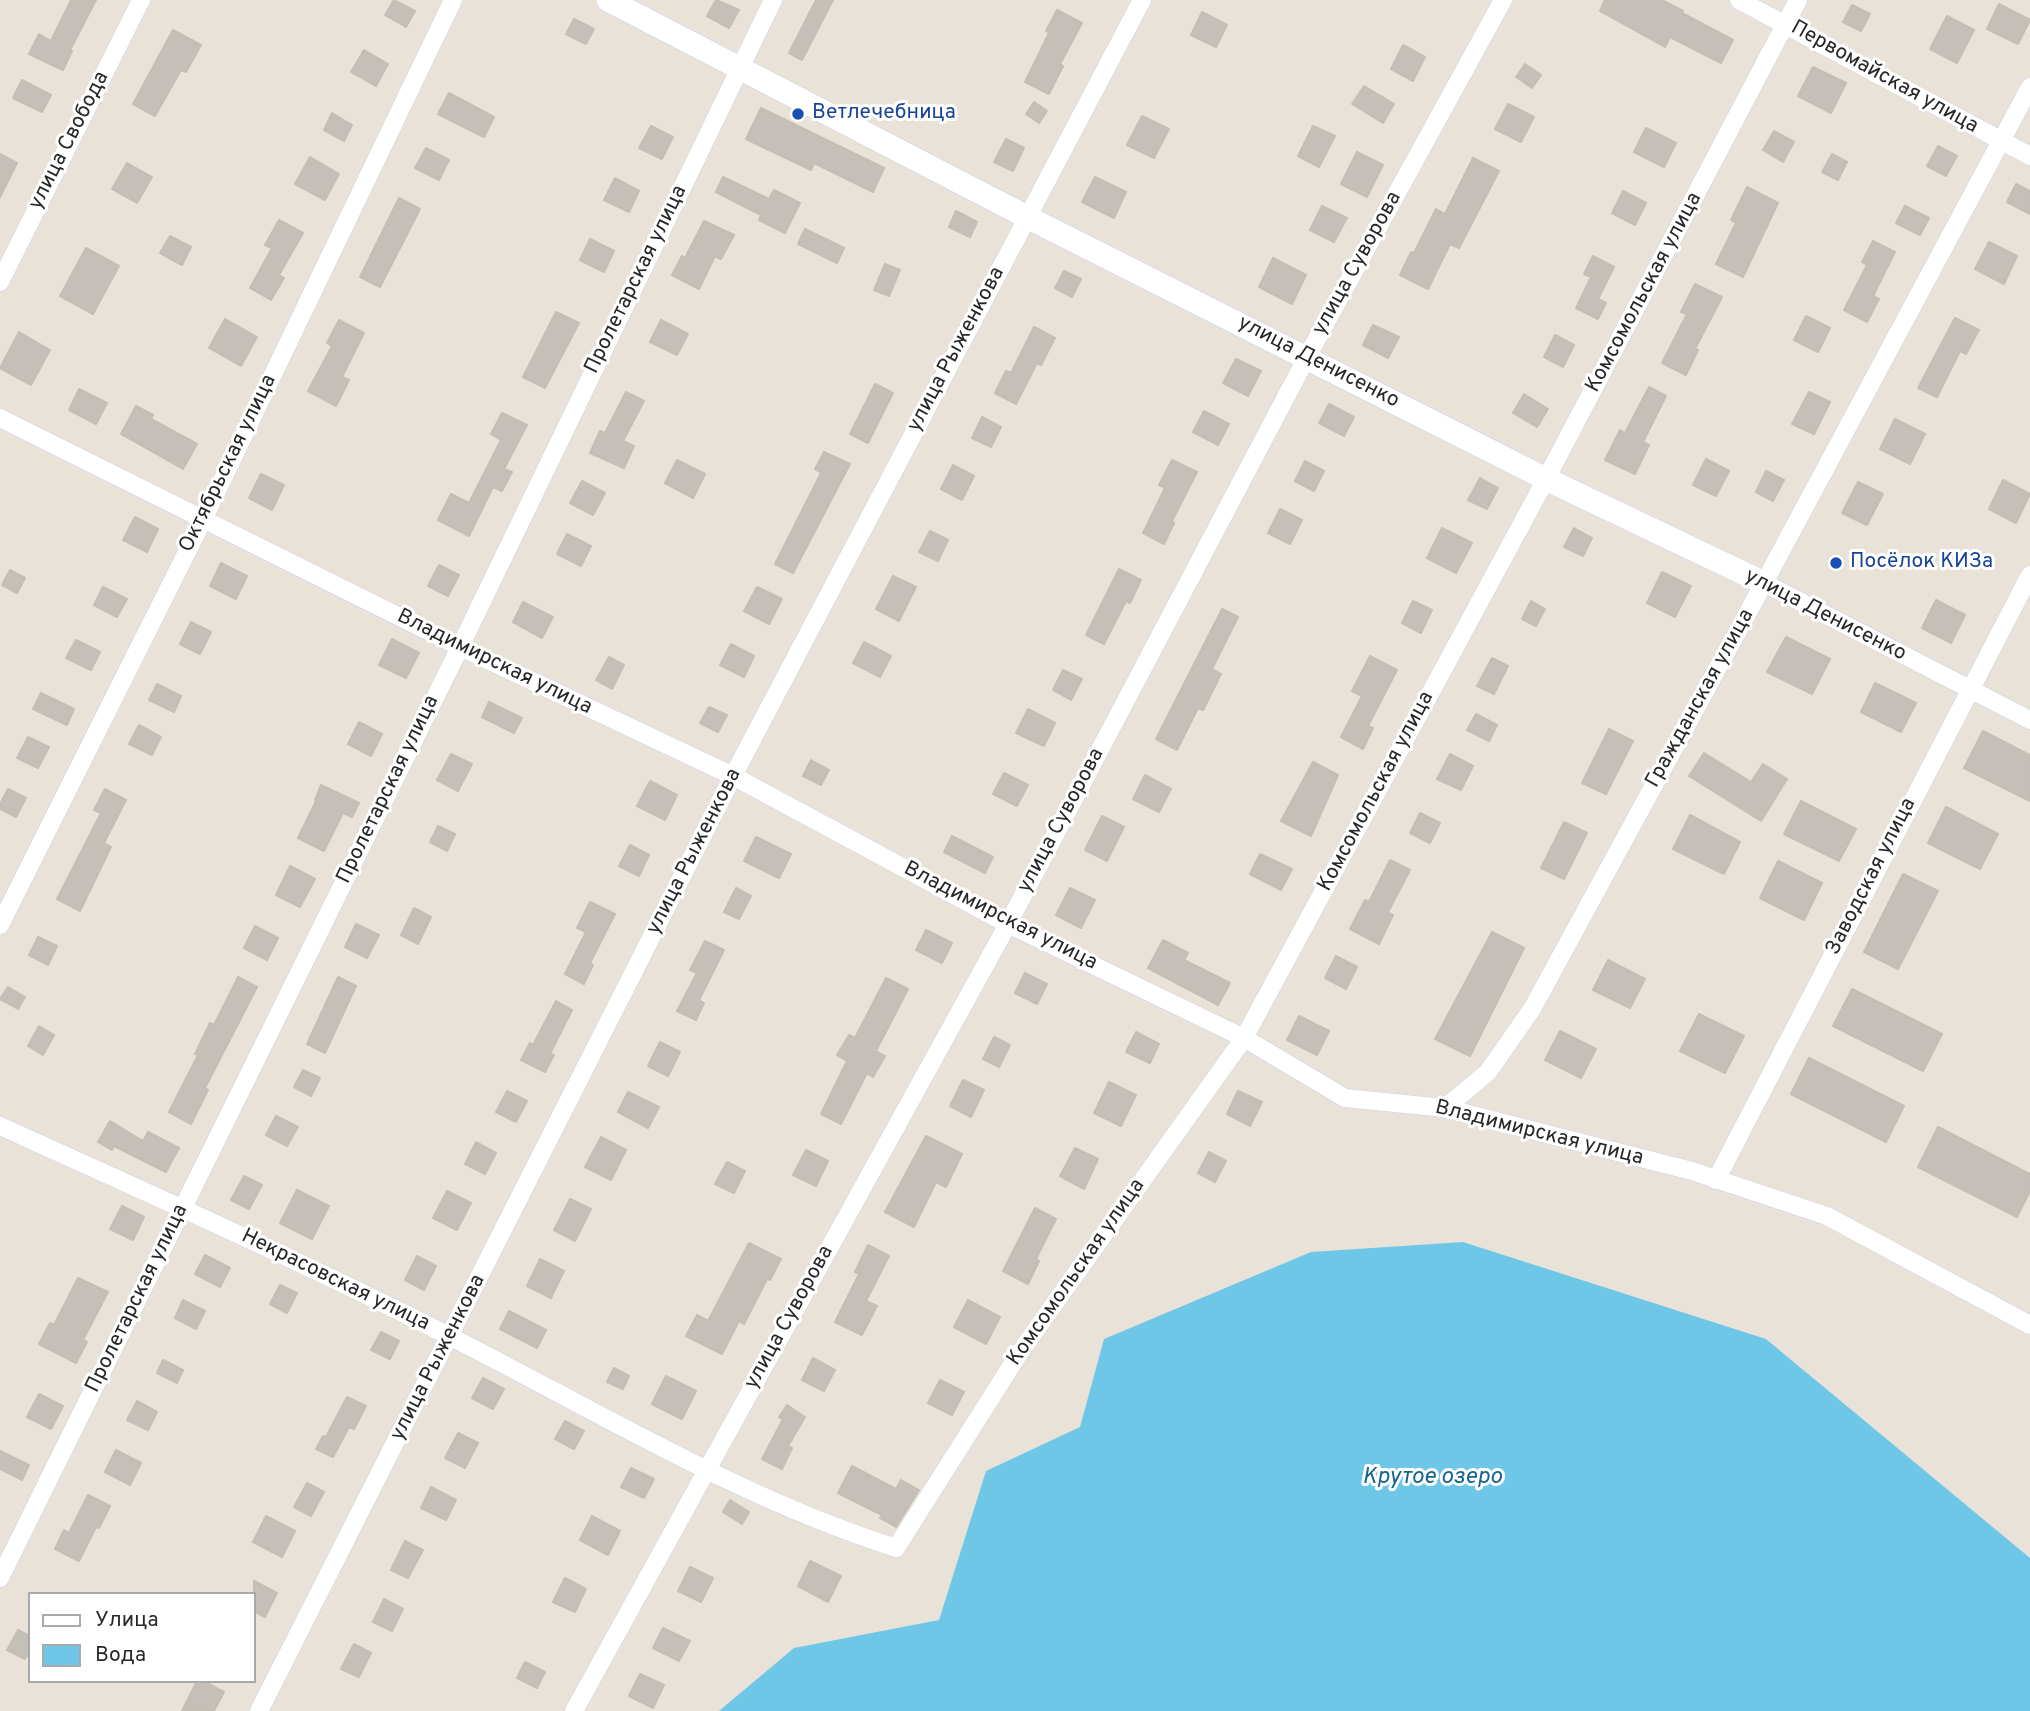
<!DOCTYPE html>
<html>
<head>
<meta charset="utf-8">
<style>
  body { margin:0 }
  #map { position:relative; width:2030px; height:1711px; overflow:hidden; background:#e9e2d9; font-family:Overpass,sans-serif }
  canvas { display:block }
  .legend { position:absolute; left:28px; top:1592px; width:228px; height:91px; box-sizing:border-box; background:#fff; border:2px solid #a9a9a9; margin:0; padding:9px 12px; list-style:none; font-size:21px; color:#272727 }
  .legend li { display:flex; align-items:center; gap:14px; height:35px }
  .legend b { width:35px; border:2px solid #a9a9a9 }
</style>
</head>
<body>
<div id="map">
<canvas width="2030" height="1711"></canvas>
<ul class="legend">
<li><b style="height:9px;background:#fff"></b>Улица</li>
<li><b style="height:19px;background:#6fc7e7"></b>Вода</li>
</ul>
</div>
<script>
const g = document.querySelector('canvas').getContext('2d');
g.lineJoin = 'round';
function fill(path, color) { g.fillStyle = color; g.fill(path, 'evenodd'); }
function trace(path, color, width, dash) { g.strokeStyle = color; g.lineWidth = width; g.lineCap = dash ? 'butt' : 'round'; g.setLineDash(dash || []); g.stroke(path); }
function drawText(font, color, halo, rows, align = 'center') {
  g.font = font + ' Overpass,sans-serif'; g.lineWidth = 6; g.setLineDash([]); g.textBaseline = 'middle'; g.strokeStyle = halo; g.fillStyle = color; for (const [text, x, y, turn = 0] of rows) {
    g.save(); g.translate(x, y); g.rotate((+turn || 0) * Math.PI / 180); g.textAlign = isNaN(turn) ? turn : align; if (halo) g.strokeText(text, 0, 0); g.fillText(text, 0, 0); g.restore();
  }
}
const water = new Path2D(`
  M1463 1242 1766 1339 2030 1558V1711H719L794 1648 939 1620 986 1471 1080 1427 1104 1339 1311 1252Z`);
const building = new Path2D(`
  M71 0H96L70 50 72 51 63 70 29 54 39 34 51 41Z
  M394 0 415 11 406 27 385 15Z
  M716 0 739 10 729 28 707 16Z
  M816 0H833L802 60 789 53Z
  M1605 0H1662L1683 11 1682 13 1733 40 1721 63 1670 37 1665 47 1600 11Z
  M1999 4 2030 20 2018 44 1987 29Z
  M1852 5 1870 14 1861 31 1843 22Z
  M1057 10 1082 23 1060 64 1063 66 1049 94 1025 82 1049 33 1046 31Z
  M1202 12 1227 25 1216 47 1191 35Z
  M1947 16 1974 30 1957 63 1930 49Z
  M574 19 594 29 586 44 566 34Z
  M173 30 201 45 186 72 181 70 155 116 133 104Z
  M1403 45 1425 57 1413 81 1391 69Z
  M364 50 388 64 376 86 351 72Z
  M1525 64 1541 75 1532 88 1516 77Z
  M1813 67 1846 83 1831 113 1798 96Z
  M22 80 51 95 42 112 13 98Z
  M1364 86 1394 104 1383 123 1352 104Z
  M449 93 494 117 484 137 438 114Z
  M1034 102 1047 111 1039 123 1026 114Z
  M1508 104 1534 117 1521 142 1495 129Z
  M761 108 884 168 873 192 814 163 811 170 746 139Z
  M332 113 352 125 344 141 324 130Z
  M1142 116 1169 129 1154 158 1127 145Z
  M651 126 673 137 662 159 639 148Z
  M1313 126 1335 136 1319 167 1298 156Z
  M1646 128 1676 143 1664 167 1634 152Z
  M1774 131 1794 142 1783 162 1763 150Z
  M1006 139 1024 148 1013 171 994 162Z
  M1938 146 1957 156 1946 176 1927 166Z
  M426 148 449 160 439 180 415 168Z
  M1357 152 1383 165 1367 197 1341 184Z
  M0 154 17 163 0 197Z
  M1832 154 1847 162 1838 180 1822 172Z
  M310 157 339 174 325 200 295 184Z
  M1473 158 1499 171 1459 248 1450 244 1428 289 1400 275 1411 252 1414 253 1436 209 1445 214Z
  M127 163 152 177 137 203 112 189Z
  M723 177 769 199 774 190 800 203 785 233 759 220 761 215 716 192Z
  M1095 177 1126 192 1114 218 1082 202Z
  M615 178 639 191 629 212 604 200Z
  M2016 184 2030 191V214L2007 202Z
  M1747 187 1778 203 1743 277 1716 264 1736 223 1731 220Z
  M1623 191 1646 203 1635 225 1612 213Z
  M399 198 420 209 380 287 360 277Z
  M1322 206 1347 218 1334 242 1310 230Z
  M1905 206 1929 218 1920 235 1896 223Z
  M956 211 977 222 970 237 949 227Z
  M279 220 303 233 279 275 284 278 271 300 250 288 272 248 265 245Z
  M704 221 734 235 721 259 715 256 699 289 672 275 682 256 685 258Z
  M805 229 844 248 837 263 798 244Z
  M170 236 191 247 182 265 160 253Z
  M590 239 614 251 604 272 580 260Z
  M1873 241 1895 252 1873 296 1879 299 1867 322 1844 310 1867 265 1862 262Z
  M1989 242 2017 256 2004 284 1975 269Z
  M86 248 119 266 93 314 60 296Z
  M1593 256 1614 267 1598 299 1606 303 1598 319 1576 308 1591 277 1584 274Z
  M1273 258 1306 275 1292 304 1259 287Z
  M885 264 900 270 889 296 874 290Z
  M1064 271 1081 279 1072 297 1055 288Z
  M1695 284 1722 297 1695 349 1698 350 1686 375 1662 363 1687 314 1681 312Z
  M556 312 579 323 545 388 523 377Z
  M1806 316 1830 328 1818 352 1794 340Z
  M1955 318 1979 330 1966 354 1960 351 1937 397 1918 388Z
  M225 319 257 337 241 366 209 348Z
  M339 320 364 333 342 377 349 380 336 406 308 391 332 346 327 343Z
  M661 320 688 334 677 355 650 342Z
  M1373 325 1399 337 1388 358 1363 345Z
  M1034 327 1055 338 1041 365 1037 363 1016 404 995 393 1006 371 1011 373Z
  M19 332 50 350 31 385 0 368Z
  M1555 335 1574 345 1563 367 1544 357Z
  M1236 359 1261 371 1248 396 1223 383Z
  M875 384 893 393 868 443 850 434Z
  M1649 387 1666 396 1643 442 1649 445 1635 474 1605 460 1620 430 1625 433Z
  M79 389 107 403 96 424 69 410Z
  M626 392 644 401 623 441 634 446 624 468 590 453 600 431 605 433Z
  M1809 392 1830 402 1814 434 1792 424Z
  M1524 394 1548 409 1537 427 1513 413Z
  M1329 404 1354 417 1344 436 1319 423Z
  M136 406 153 415 151 419 197 444 183 469 121 434Z
  M1204 411 1229 424 1218 445 1193 432Z
  M502 413 527 425 504 469 512 472 502 491 493 487 469 536 438 520 451 494 469 503 501 440 491 434Z
  M982 417 1001 427 991 447 972 438Z
  M1895 419 1925 434 1910 464 1880 449Z
  M824 452 850 464 793 573 775 564 821 473 815 469Z
  M1706 459 1729 471 1716 496 1693 485Z
  M677 460 705 474 693 498 665 483Z
  M1172 460 1197 472 1172 521 1174 523 1164 544 1143 533 1165 488 1159 485Z
  M1305 461 1324 471 1314 491 1295 481Z
  M953 465 974 476 962 500 941 489Z
  M1766 471 1784 480 1773 501 1756 492Z
  M261 474 284 485 272 510 249 498Z
  M1480 478 1498 488 1487 509 1468 500Z
  M2003 480 2030 494 2016 523 1989 509Z
  M582 481 605 493 593 515 570 503Z
  M1858 482 1883 494 1867 525 1842 513Z
  M1280 509 1302 520 1290 544 1268 533Z
  M135 517 158 529 147 552 123 540Z
  M1442 528 1472 543 1456 573 1427 558Z
  M1574 528 1592 538 1583 556 1564 547Z
  M930 531 948 540 938 561 919 552Z
  M567 534 591 546 581 566 557 554Z
  M221 563 247 576 236 599 210 586Z
  M439 565 459 575 448 596 428 586Z
  M1119 569 1141 580 1130 603 1126 601 1104 644 1086 635Z
  M10 570 25 578 17 593 2 585Z
  M1662 572 1691 586 1675 617 1647 603Z
  M893 576 916 587 899 621 876 609Z
  M103 587 127 599 117 617 94 605Z
  M757 587 782 599 769 624 744 611Z
  M1936 600 1965 615 1951 643 1922 628Z
  M1413 601 1432 610 1421 633 1402 623Z
  M1531 601 1545 609 1536 626 1522 619Z
  M523 602 553 617 542 638 513 622Z
  M1222 609 1238 617 1212 669 1221 674 1203 710 1198 708 1177 750 1156 739Z
  M191 622 211 632 200 654 180 644Z
  M1786 637 1830 659 1812 694 1767 672Z
  M392 639 419 653 406 678 379 665Z
  M76 640 100 652 91 670 66 658Z
  M864 642 891 656 880 677 853 663Z
  M731 644 754 656 744 677 720 665Z
  M1370 656 1397 670 1368 726 1373 728 1363 749 1341 737 1362 696 1352 691Z
  M609 657 624 665 612 689 596 680Z
  M1492 658 1508 666 1494 694 1477 686Z
  M1063 670 1082 679 1071 700 1053 690Z
  M1875 683 1916 703 1901 732 1861 712Z
  M157 684 181 696 174 712 149 700Z
  M41 693 74 709 67 725 33 709Z
  M489 702 522 718 514 733 482 717Z
  M709 707 727 715 718 732 700 723Z
  M1028 709 1055 723 1044 746 1016 733Z
  M1476 714 1497 725 1489 741 1467 730Z
  M359 722 382 734 371 756 348 744Z
  M139 725 161 737 152 755 129 744Z
  M1609 729 1633 741 1606 794 1582 783Z
  M1983 731 2030 755V801L1964 768Z
  M28 737 49 747 38 768 17 758Z
  M1704 753 1751 782 1763 764 1787 779 1761 821 1689 776Z
  M451 754 472 764 458 791 437 780Z
  M1450 754 1473 766 1461 790 1437 779Z
  M811 760 829 770 821 785 803 776Z
  M1313 762 1338 775 1311 836 1281 821Z
  M1004 773 1028 785 1017 806 993 794Z
  M1145 775 1171 789 1159 812 1133 799Z
  M650 781 677 795 665 820 637 806Z
  M321 785 359 803 352 817 343 813 324 851 298 838 316 801 315 800Z
  M8 789 26 798 16 817 0 809V804Z
  M105 789 126 800 104 843 111 847 80 911 57 899 101 813 94 810Z
  M1801 801 1856 829 1839 861 1784 834Z
  M1946 807 1998 834 1980 869 1928 843Z
  M1420 813 1440 823 1430 843 1410 833Z
  M1690 815 1740 842 1724 874 1673 849Z
  M1102 816 1124 827 1107 861 1085 850Z
  M1564 822 1587 833 1564 879 1541 868Z
  M438 826 455 834 447 851 430 842Z
  M952 836 993 857 985 873 944 852Z
  M756 837 791 854 779 878 744 861Z
  M630 845 649 855 639 876 619 866Z
  M1260 854 1292 869 1281 890 1250 874Z
  M1390 860 1410 870 1388 912 1393 915 1379 944 1350 929 1365 900 1369 902Z
  M1778 861 1822 883 1804 920 1760 898Z
  M290 866 315 879 300 907 276 895Z
  M1903 874 1938 891 1898 969 1864 952Z
  M736 888 751 896 739 919 724 912Z
  M1070 888 1095 900 1081 928 1056 915Z
  M590 902 615 914 590 963 593 965 584 984 565 974 586 932 577 928Z
  M414 908 431 917 418 944 401 935Z
  M356 924 379 935 367 958 345 947Z
  M255 926 278 938 267 960 244 948Z
  M926 930 952 943 942 963 916 950Z
  M1492 932 1524 948 1470 1056 1435 1039Z
  M38 937 57 946 48 965 29 955Z
  M1163 940 1188 953 1184 960 1230 983 1218 1005 1148 968Z
  M705 941 724 950 699 1000 704 1003 696 1020 677 1011 697 973 690 970Z
  M1336 956 1357 967 1346 989 1325 978Z
  M1608 960 1645 979 1630 1008 1593 990Z
  M1025 973 1047 984 1037 1004 1015 993Z
  M238 977 257 987 205 1088 208 1090 191 1124 169 1112 198 1055 195 1054 210 1023 214 1025Z
  M338 977 356 986 325 1053 307 1044Z
  M886 978 908 989 876 1051 885 1056 873 1077 867 1073 841 1124 821 1114 847 1061 837 1055 849 1035 855 1038Z
  M8 987 25 997 18 1009 0 999Z
  M1852 989 1942 1034 1923 1071 1833 1026Z
  M556 1001 572 1010 550 1054 554 1055 545 1072 521 1060 530 1043 533 1045Z
  M1699 1014 1744 1036 1725 1073 1680 1051Z
  M1299 1016 1329 1031 1317 1055 1287 1040Z
  M39 1026 54 1035 43 1055 28 1046Z
  M1560 1031 1596 1049 1581 1078 1545 1060Z
  M1136 1032 1159 1044 1150 1063 1126 1052Z
  M994 1037 1010 1045 999 1067 983 1059Z
  M660 1042 680 1052 668 1076 648 1066Z
  M1809 1058 1904 1106 1886 1142 1791 1094Z
  M303 1070 320 1078 311 1096 294 1087Z
  M963 1080 984 1090 971 1117 950 1106Z
  M1109 1082 1136 1095 1121 1126 1094 1113Z
  M507 1091 527 1101 516 1122 496 1112Z
  M1238 1091 1262 1102 1250 1126 1227 1114Z
  M628 1092 659 1107 648 1128 618 1112Z
  M276 1116 298 1127 287 1146 266 1135Z
  M110 1121 143 1141 148 1132 179 1148 166 1172 114 1146 112 1150 98 1142Z
  M1938 1127 2030 1174V1191L2017 1217 1918 1167Z
  M926 1136 962 1154 946 1187 936 1182 914 1227 885 1212Z
  M601 1137 626 1150 611 1180 585 1167Z
  M476 1142 496 1153 485 1174 465 1164Z
  M1075 1148 1098 1159 1084 1189 1060 1176Z
  M806 1150 828 1161 816 1186 793 1175Z
  M1209 1152 1226 1161 1215 1182 1198 1173Z
  M727 1162 745 1171 734 1193 715 1184Z
  M244 1176 262 1185 249 1209 231 1200Z
  M297 1190 329 1206 312 1239 280 1223Z
  M447 1191 471 1203 457 1230 433 1218Z
  M570 1199 591 1209 575 1241 554 1230Z
  M122 1206 144 1217 133 1240 110 1229Z
  M1035 1208 1056 1219 1036 1259 1039 1261 1028 1284 1003 1271Z
  M749 1243 781 1259 770 1280 767 1279 744 1324 739 1321 722 1354 686 1336 697 1315 708 1321Z
  M868 1245 889 1256 866 1301 877 1306 862 1335 835 1322 859 1274 855 1272Z
  M205 1255 230 1268 220 1287 195 1274Z
  M417 1256 436 1266 424 1290 405 1280Z
  M540 1259 564 1271 551 1298 527 1286Z
  M78 1278 108 1292 83 1340 87 1342 76 1363 39 1344 50 1323 54 1325Z
  M280 1285 297 1293 287 1313 270 1304Z
  M183 1300 205 1311 196 1329 175 1318Z
  M968 1300 1000 1317 986 1344 954 1327Z
  M509 1311 546 1330 537 1348 500 1329Z
  M381 1332 399 1341 390 1359 371 1350Z
  M813 1358 835 1370 824 1391 802 1380Z
  M163 1360 183 1370 177 1383 157 1373Z
  M614 1368 629 1376 623 1389 607 1382Z
  M666 1376 696 1391 682 1419 652 1404Z
  M483 1378 504 1389 493 1409 472 1398Z
  M940 1380 964 1392 952 1415 928 1403Z
  M39 1394 63 1406 51 1429 27 1417Z
  M347 1397 366 1406 354 1429 349 1427 333 1457 316 1449 323 1436 326 1437Z
  M137 1401 157 1412 148 1430 127 1420Z
  M787 1405 805 1417 788 1446 792 1448 782 1469 762 1459 783 1419 779 1417Z
  M565 1421 584 1431 574 1449 555 1439Z
  M458 1433 478 1443 465 1468 445 1458Z
  M116 1450 141 1463 130 1485 105 1472Z
  M0 1451 29 1465 22 1480 0 1469Z
  M852 1466 896 1489 901 1480 919 1490 896 1527 880 1518 882 1515 838 1493Z
  M631 1468 654 1479 644 1498 621 1487Z
  M307 1483 324 1492 311 1516 294 1507Z
  M431 1487 456 1500 446 1520 421 1508Z
  M88 1495 110 1506 99 1528 96 1527 79 1561 55 1549 64 1530 69 1533Z
  M730 1500 749 1512 742 1524 723 1512Z
  M266 1516 295 1531 282 1557 253 1542Z
  M592 1516 620 1531 608 1555 580 1540Z
  M405 1541 423 1550 408 1578 391 1570Z
  M810 1561 841 1576 828 1602 798 1586Z
  M690 1567 713 1578 701 1602 678 1591Z
  M565 1578 586 1589 575 1612 553 1602Z
  M254 1581 277 1593 265 1617 254 1611Z
  M384 1599 403 1609 392 1631 373 1622Z
  M663 1628 690 1641 679 1661 653 1648Z
  M18 1630 30 1636V1651L25 1659 7 1650Z
  M354 1644 371 1653 359 1677 341 1669Z
  M525 1662 545 1672 537 1688 517 1678Z
  M640 1674 664 1685 653 1708 629 1696Z
  M197 1681H203L224 1692 214 1711H182Z`);
const minor = new Path2D(`
  M1739 0 2030 156
  M0 282 141 0
  M0 418 460 647 733 776 1008 924 1244 1038 1345 1098 1445 1108 1692 1171 1827 1216 2030 1325
  M1764 583 2030 720
  M0 925 203 520 453 0
  M1445 1108 1488 1072 1532 1009 1764 583 2030 87
  M0 1126C151 1194 303 1262 451 1337 597 1411 739 1498 896 1548L1020 1352 1244 1038 1546 479 1798 0
  M1716 1180 2030 575
  M0 1578 460 647 773 0
  M259 1711 733 776 1142 0
  M574 1711 1008 924 1307 357 1503 0`);
const tertiary = new Path2D(`
  M608 0 1027 217 1546 479 1764 583`);
const markers = [
  [798,114,7,"#1a4fb4"],
  [1836,563,7,"#1a4fb4"]
];
const streetNames = [
  ["Первомайская улица",1884,78,29],
  ["улица Свобода",70,141,-63],
  ["улица Суворова",1358,264,-61],
  ["Пролетарская улица",637,280,-64],
  ["Комсомольская улица",1645,293,-62],
  ["улица Рыженкова",957,350,-62],
  ["улица Денисенко",1318,363,27],
  ["Октябрьская улица",229,464,-64],
  ["улица Денисенко",1825,616,27],
  ["Владимирская улица",494,663,26],
  ["Гражданская улица",1701,699,-61],
  ["Пролетарская улица",389,790,-64],
  ["Комсомольская улица",1377,792,-62],
  ["улица Суворова",1062,821,-62],
  ["улица Рыженкова",695,852,-63],
  ["Заводская улица",1872,877,-63],
  ["Владимирская улица",1000,917,27],
  ["Владимирская улица",1539,1134,14],
  ["Комсомольская улица",1077,1273,-55],
  ["Некрасовская улица",335,1281,26],
  ["Пролетарская улица",138,1299,-64],
  ["улица Суворова",790,1318,-61],
  ["улица Рыженкова",439,1358,-63]
];
const transitNames = [
  ["Ветлечебница",812,114],
  ["Посёлок КИЗа",1850,563]
];
const waterNames = [
  ["Крутое озеро",1432,1478]
];
fill(water, '#6fc7e7');
fill(building, '#c4bfb8');
trace(building, '#c4beb3', 2);
trace(minor, '#ced1df', 19);
trace(tertiary, '#ced1df', 24);
trace(minor, '#fff', 18);
trace(tertiary, '#fff', 23);
for (const [x, y, r, color] of markers) { const dot = new Path2D(); dot.arc(x, y, r, 0, 2 * Math.PI); g.fillStyle = color; g.fill(dot); trace(dot, '#fff', 2.5); }
drawText('21px', '#272727', '#fff', streetNames);
drawText('21px', '#164399', '#fff', transitNames, 'left');
drawText('italic 23px', '#14648e', '#fff', waterNames);
</script>
</body>
</html>
